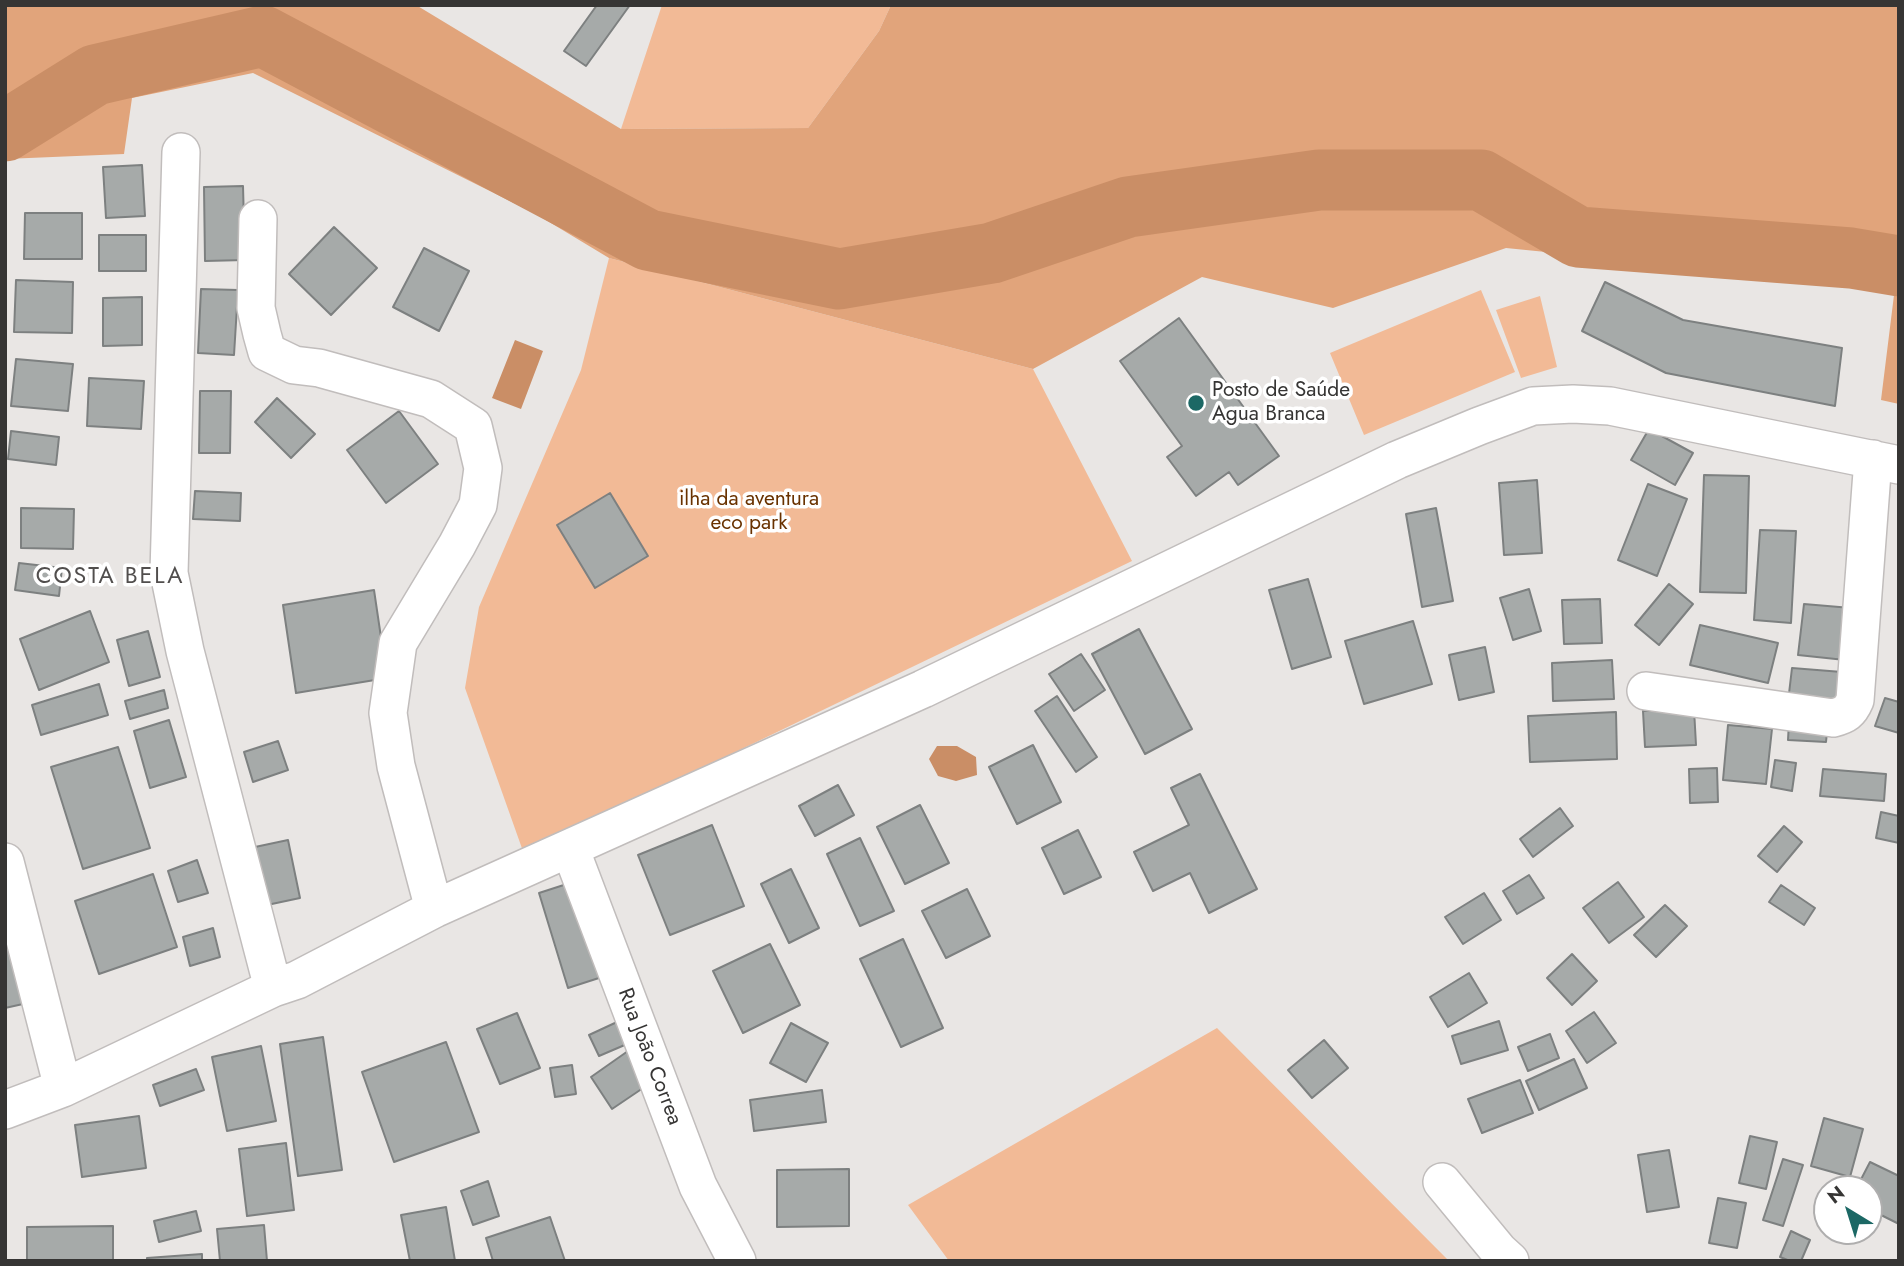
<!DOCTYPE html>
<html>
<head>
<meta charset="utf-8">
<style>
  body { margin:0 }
  #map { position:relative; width:1904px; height:1266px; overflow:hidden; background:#e9e6e4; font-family:Jost,sans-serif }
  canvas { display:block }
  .frame { position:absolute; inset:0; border:7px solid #363534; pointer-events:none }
  .north { position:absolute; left:1813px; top:1175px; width:70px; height:70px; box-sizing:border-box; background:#fff; border:2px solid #afaeae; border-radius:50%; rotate:322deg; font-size:19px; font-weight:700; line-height:28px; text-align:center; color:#363534 }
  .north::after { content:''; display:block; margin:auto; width:24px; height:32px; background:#1c6865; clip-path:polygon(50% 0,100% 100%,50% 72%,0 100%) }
</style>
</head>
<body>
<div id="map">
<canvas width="1904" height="1266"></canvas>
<div class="frame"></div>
<div class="north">N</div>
</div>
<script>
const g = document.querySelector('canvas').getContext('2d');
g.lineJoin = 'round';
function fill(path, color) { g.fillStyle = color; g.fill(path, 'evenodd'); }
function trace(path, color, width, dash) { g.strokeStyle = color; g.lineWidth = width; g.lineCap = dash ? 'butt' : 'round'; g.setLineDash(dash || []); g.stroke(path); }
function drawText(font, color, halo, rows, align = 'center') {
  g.font = font + ' Jost,sans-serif'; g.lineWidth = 7; g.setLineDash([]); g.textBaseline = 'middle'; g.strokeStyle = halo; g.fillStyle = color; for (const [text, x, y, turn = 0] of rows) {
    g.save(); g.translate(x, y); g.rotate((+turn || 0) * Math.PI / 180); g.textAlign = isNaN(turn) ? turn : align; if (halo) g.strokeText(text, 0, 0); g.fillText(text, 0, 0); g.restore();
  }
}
const green = new Path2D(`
  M662 5H891L879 31 808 128 621 129Z
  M609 258 1033 369 1132 561 524 854 465 688 479 607 581 370Z
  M1481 290 1515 372 1364 435 1330 353Z
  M1540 296 1557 367 1521 378 1496 310Z
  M1217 1028 1449 1261H949L908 1205Z`);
const forest = new Path2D(`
  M5 5H416L621 129 808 128 879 31 891 5H1899V404L1881 400 1895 287 1506 248 1333 308 1202 277 1033 369 609 258 536 214 253 73 132 98 124 154 5 159Z`);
const water = new Path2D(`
  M515 340 543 351 521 409 492 398Z
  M937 746H957L976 757 977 775 956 781 938 776 929 759Z`);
const river = new Path2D(`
  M5 131 95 75 263 36 648 240 839 279 992 253 1128 207 1319 180H1481L1578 237 1851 258 1899 266`);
const building = new Path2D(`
  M597 5H630L586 66 564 51Z
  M142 165 145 216 106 218 103 167Z
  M243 186 245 260 205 261 204 187Z
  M25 213H82V259H24Z
  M334 227 377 268 331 315 289 274Z
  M99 235H146V271H99Z
  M424 248 469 271 439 331 393 307Z
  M16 280 73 282 72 333 14 332Z
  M1605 282 1683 320 1842 348 1835 406 1666 373 1582 331Z
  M201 289 238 290 234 355 198 353Z
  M142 297V345L103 346V298Z
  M1179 318 1279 456 1238 485 1229 472 1196 496 1167 457 1182 446 1120 361Z
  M16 359 73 364 68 411 11 406Z
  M89 378 144 381 141 429 87 426Z
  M200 391H231L230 453H199Z
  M277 398 315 434 291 458 255 422Z
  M399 411 438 464 386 503 347 450Z
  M1649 429 1693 453 1675 485 1631 460Z
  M11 431 59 437 56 465 8 459Z
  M1704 475 1749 476 1746 593 1700 592Z
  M1537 480 1542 553 1504 555 1499 483Z
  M1648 484 1687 499 1657 576 1618 560Z
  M195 491 241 493 240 521 193 519Z
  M610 493 648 556 595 588 557 525Z
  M21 508 74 509 73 549 21 548Z
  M1436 508 1453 601 1422 607 1406 514Z
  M1760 530 1796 531 1791 623 1754 620Z
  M19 563 62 568 59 596 15 590Z
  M1308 579 1331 657 1292 669 1269 590Z
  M1669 584 1693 604 1659 645 1635 625Z
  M1529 589 1541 631 1513 640 1500 598Z
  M374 590 387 678 296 693 283 605Z
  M1600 599 1602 643 1564 644 1562 600Z
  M1804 604 1851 608 1845 660 1798 655Z
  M90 611 109 662 39 690 20 639Z
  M1413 621 1432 684 1364 704 1345 641Z
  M1700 625 1778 643 1768 683 1690 665Z
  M1139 629 1192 729 1145 754 1092 654Z
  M148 631 160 677 129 686 117 640Z
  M1485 647 1494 692 1459 700 1449 655Z
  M1081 654 1105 690 1074 711 1049 674Z
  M1612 660 1614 699 1553 701 1552 663Z
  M1792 668 1842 672 1838 707 1788 702Z
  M99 684 108 715 41 735 32 705Z
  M164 690 168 708 130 719 125 701Z
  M1057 696 1097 757 1076 772 1035 711Z
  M1885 698 1899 702V733L1875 726Z
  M1694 709 1696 745 1645 747 1643 711Z
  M1616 712 1617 759 1530 762 1528 716Z
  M169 720 186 777 150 788 134 731Z
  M1789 721 1828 722 1826 742 1788 740Z
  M1728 725 1772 729 1766 784 1723 780Z
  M278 741 288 770 253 782 244 752Z
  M1033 745 1061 802 1017 824 989 767Z
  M118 747 150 848 83 869 51 767Z
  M1775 760 1796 763 1792 791 1771 787Z
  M1717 768 1718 802 1690 803 1689 769Z
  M1823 769 1886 774 1884 801 1820 796Z
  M1200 774 1257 889 1209 913 1190 873 1153 891 1134 852 1189 825 1171 788Z
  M838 785 854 815 815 836 799 806Z
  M920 805 949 863 905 884 877 827Z
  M1560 808 1573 826 1533 857 1520 839Z
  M1881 812 1899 816V843L1876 838Z
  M712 825 744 906 670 935 638 855Z
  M1784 826 1802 842 1777 872 1758 856Z
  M1078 830 1101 877 1064 894 1042 848Z
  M860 838 894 911 860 926 827 854Z
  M288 840 300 898 267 905 255 847Z
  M197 860 208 893 178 902 168 871Z
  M791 869 819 928 789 943 761 884Z
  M153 874 177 947 99 974 75 901Z
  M1529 875 1544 898 1517 914 1503 891Z
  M573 882 602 977 568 988 539 893Z
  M1618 882 1644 917 1609 943 1583 908Z
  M1781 885 1815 908 1804 925 1769 902Z
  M967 889 990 936 946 958 922 911Z
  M1484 893 1501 920 1463 944 1445 917Z
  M1665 905 1687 926 1656 957 1634 935Z
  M213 928 220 957 190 966 183 937Z
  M5 936 23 1004 5 1008Z
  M903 939 943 1028 901 1047 860 959Z
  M770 944 800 1005 743 1033 713 971Z
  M1572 954 1597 981 1572 1005 1547 978Z
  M1469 973 1487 1003 1448 1027 1430 997Z
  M1594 1012 1616 1043 1587 1063 1566 1031Z
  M517 1013 540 1068 500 1084 477 1029Z
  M1499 1021 1508 1050 1461 1064 1452 1036Z
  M617 1022 627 1044 599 1056 589 1035Z
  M791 1023 828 1043 806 1082 770 1063Z
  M1550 1034 1559 1058 1528 1071 1518 1047Z
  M323 1037 342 1170 298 1176 280 1044Z
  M1324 1040 1348 1068 1312 1098 1288 1070Z
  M446 1042 479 1132 394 1162 362 1072Z
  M261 1046 276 1121 227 1131 212 1057Z
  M628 1051 649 1084 612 1109 591 1077Z
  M1574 1059 1587 1088 1539 1110 1526 1081Z
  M572 1065 576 1094 555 1097 550 1068Z
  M196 1069 204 1090 160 1106 153 1085Z
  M1520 1080 1533 1113 1482 1133 1468 1099Z
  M822 1090 826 1122 754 1131 750 1100Z
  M139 1116 146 1168 82 1177 75 1125Z
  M1824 1118 1863 1129 1850 1177 1811 1166Z
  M1750 1136 1777 1142 1766 1189 1739 1183Z
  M286 1143 294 1210 247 1216 239 1149Z
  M1669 1150 1679 1207 1647 1212 1638 1155Z
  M1783 1159 1803 1165 1783 1226 1763 1220Z
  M1870 1162 1899 1176V1224L1869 1209V1189H1856Z
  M849 1169V1226L777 1227V1170Z
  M488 1181 499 1216 473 1225 461 1191Z
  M1718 1198 1746 1203 1737 1248 1709 1243Z
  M446 1207 455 1261H410L401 1215Z
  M196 1211 201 1231 159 1242 154 1221Z
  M550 1217 565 1261H493L486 1238Z
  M264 1225 267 1261H220L217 1229Z
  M113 1226V1261H27V1227Z
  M1791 1231 1810 1240 1801 1261H1790L1780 1257Z
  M202 1254V1261H147V1258Z`);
const minor = new Path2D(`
  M181 152 169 573 185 651 273 988
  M258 219 256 308 262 334 267 352 294 365 319 368 431 399 473 426 483 468 478 505 457 545 398 643 388 713 396 766 434 909
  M1646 691 1833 718C1845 715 1850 712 1855 700L1873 459
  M570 848 698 1186 737 1261
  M5 862 63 1088
  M5 1110 63 1088 273 988 297 980 434 909 923 689 1397 460 1479 426 1533 406 1573 404 1610 406 1899 465
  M1442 1182 1499 1251 1510 1261`);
const markers = [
  [1196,403,9,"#1c6865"]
];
const poiNames = [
  ["Posto de Saúde",1212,391],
  ["Agua Branca",1212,415]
];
const parkNames = [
  ["ilha da aventura",749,500],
  ["eco park",749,524]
];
const streetNames = [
  ["Rua João Correa",649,1057,69]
];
const neighbourhoodNames = [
  ["COSTA BELA",110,577]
];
fill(green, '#f2ba96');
fill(forest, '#e1a47b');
fill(water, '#ca8e66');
trace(river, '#ca8e66', 61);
fill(building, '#a6aaa9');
trace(building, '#7d8080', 2);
trace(minor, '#c1bdbc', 40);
trace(minor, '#fff', 37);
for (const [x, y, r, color] of markers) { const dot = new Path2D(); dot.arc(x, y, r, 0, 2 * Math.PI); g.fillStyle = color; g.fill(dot); trace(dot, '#fff', 2.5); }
drawText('21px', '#363534', '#fff', poiNames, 'left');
drawText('21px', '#693200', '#fff', parkNames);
drawText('21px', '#363534', '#fff', streetNames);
g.letterSpacing = '2px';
drawText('23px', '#514e4d', '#fff', neighbourhoodNames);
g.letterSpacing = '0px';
</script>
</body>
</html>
